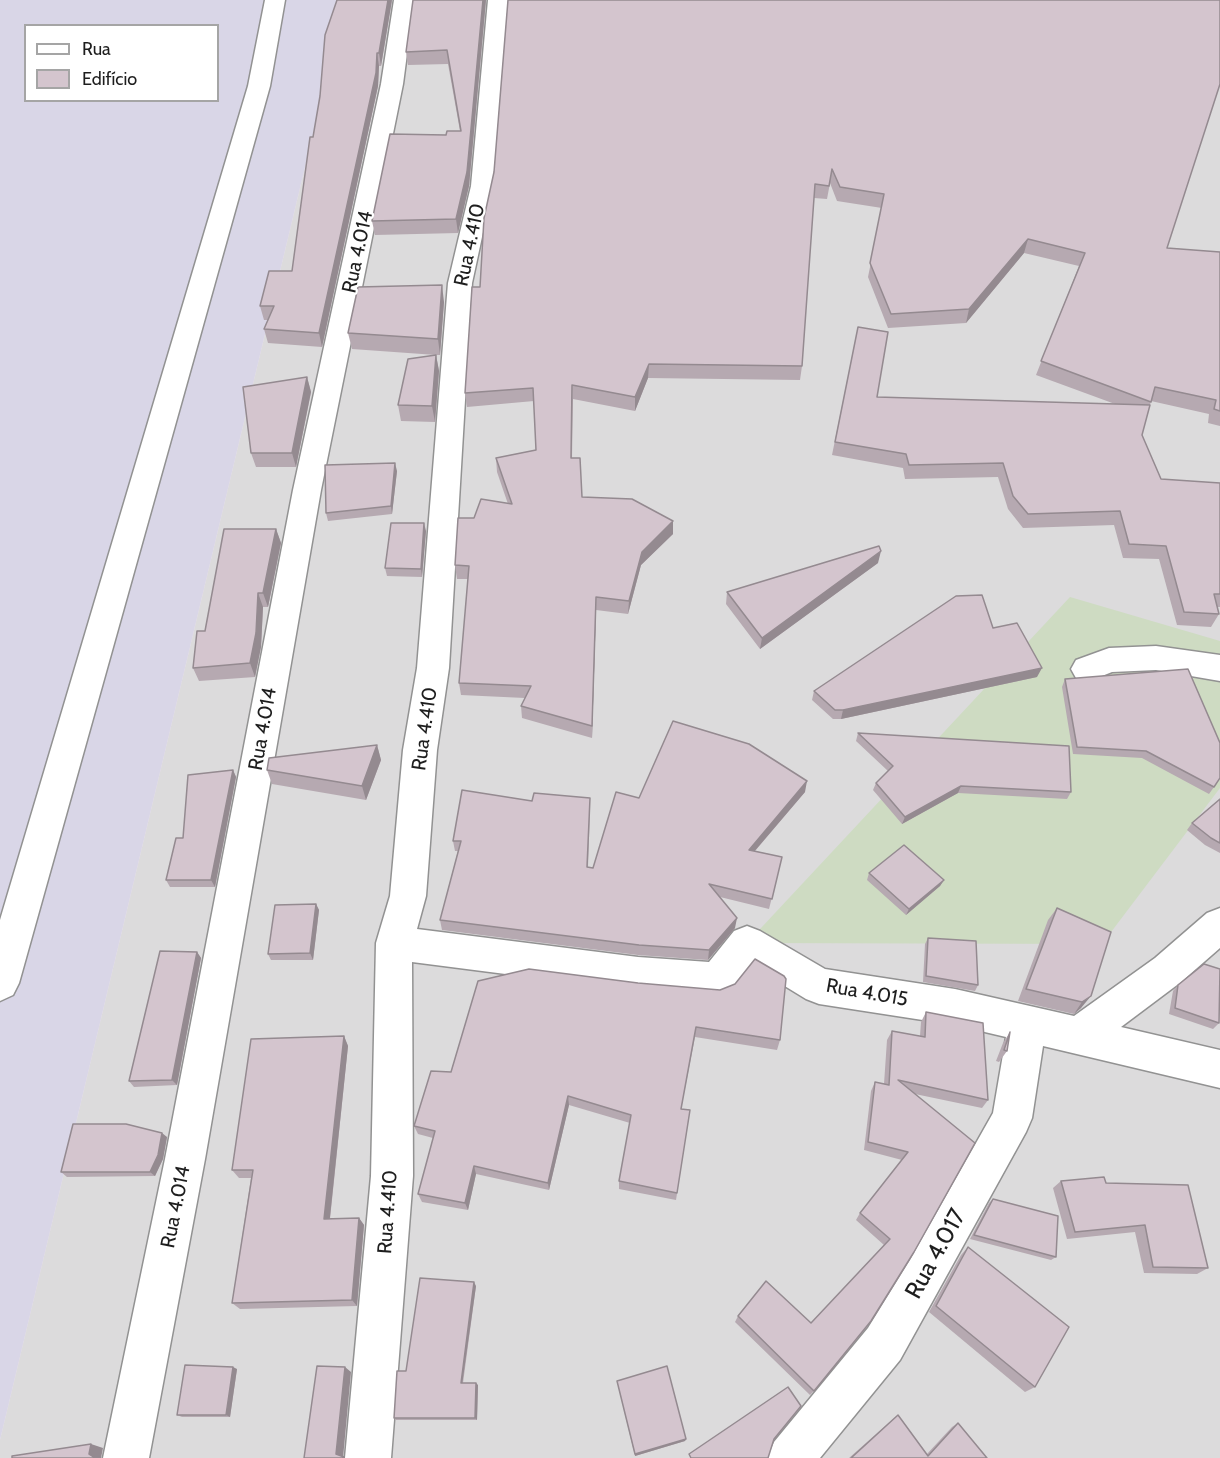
<!DOCTYPE html>
<html>
<head>
<meta charset="utf-8">
<style>
  body { margin:0 }
  #map { position:relative; width:1220px; height:1458px; overflow:hidden; background:#eee4e8; font-family:Cabin,sans-serif }
  canvas { display:block }
  .legend { position:absolute; left:24px; top:24px; width:195px; height:78px; box-sizing:border-box; background:#fff; border:2px solid #a5a5a5; margin:0; padding:8px 10px; list-style:none; font-size:18px; color:#1e1e1e }
  .legend li { display:flex; align-items:center; gap:12px; height:30px }
  .legend b { width:30px; border:2px solid #a5a5a5 }
</style>
</head>
<body>
<div id="map">
<canvas width="1220" height="1458"></canvas>
<ul class="legend">
<li><b style="height:8px;background:#fff"></b>Rua</li>
<li><b style="height:16px;background:#d4c5ce"></b>Edifício</li>
</ul>
</div>
<script>
const g = document.querySelector('canvas').getContext('2d');
g.lineJoin = 'round';
function fill(path, color) { g.fillStyle = color; g.fill(path, 'evenodd'); }
function trace(path, color, width, dash) { g.strokeStyle = color; g.lineWidth = width; g.lineCap = dash ? 'butt' : 'round'; g.setLineDash(dash || []); g.stroke(path); }
function drawText(font, color, halo, rows, align = 'center') {
  g.font = font + ' Cabin,sans-serif'; g.lineWidth = 4.5; g.setLineDash([]); g.textBaseline = 'middle'; g.strokeStyle = halo; g.fillStyle = color; for (const [text, x, y, turn = 0] of rows) {
    g.save(); g.translate(x, y); g.rotate((+turn || 0) * Math.PI / 180); g.textAlign = isNaN(turn) ? turn : align; if (halo) g.strokeText(text, 0, 0); g.fillText(text, 0, 0); g.restore();
  }
}
const residential = new Path2D(`
  M345 0H1220V1458H0V1440Z`);
const industrial = new Path2D(`
  M0 0H345L0 1440ZM26 26H218V100H26Z`);
const wetland = new Path2D(`
  M1070 597 1220 641V788L1102 944 747 943Z`);
const minor = new Path2D(`
  M265 0H285L270 86 19 983 13 995 0 1001V920L248 86Z
  M394 0H414L403 84 321 490 205 1159 149 1458H103L165 1159 293 490 381 84Z
  M488 0H508L493 186 472 283 449 668 437 750 426 896 417 929 638 957 709 962 734 931 747 926 760 931 825 969 955 989 1074 1016 1155 958 1207 913 1220 908V948L1181 982 1121 1027 1220 1050V1088L1043 1046 1032 1118 1026 1132 900 1360 820 1458H767L774 1442 868 1328 910 1260 993 1113 1006 1037 955 1025 819 1004 806 999 752 966 731 992 718 998 638 991 412 962 413 1176 391 1458H345L371 1176 376 943 390 896 403 750 417 668 448 283 471 186Z
  M1156 646 1220 655V681L1156 670 1112 672 1087 682 1076 678 1071 669 1076 660 1109 648Z`);
const wall = new Path2D(`
  M392 0 381 66H379L378 86 322 347 268 343 264 329 268 320H264L260 306 292 271 313 137Z
  M413 0H486L469 186 458 233 375 235 372 221 446 135 460 131 448 64 408 65 406 52Z
  M508 0 1167 248 1220 252V426L1208 423 1209 414 1151 401 1142 435 1161 479 1220 483V607H1217L1219 614 1211 627 1177 625 1159 559 1123 558 1114 525 1023 528 1008 509 998 477 905 479 903 468 832 455 858 327 877 397 1115 404 1036 375 1079 266 1024 253 966 323 888 328 868 277 882 208 837 201 830 183 827 199 814 198 802 366 800 380 648 378 635 411 573 399 572 458 582 497 673 521V534L641 565 628 614 596 610 592 738 522 718 521 706 525 698 461 695 459 683 468 579H457L455 565 474 518 508 504 497 472 496 458 536 450 534 401 467 407 465 393 480 287 494 172Z
  M444 302 440 355H436L439 371 435 422 401 421 398 405 436 355 352 349 348 333Z
  M307 377 311 392 296 467H256L251 453Z
  M397 471 392 514 328 521 326 513Z
  M276 529 281 543 268 607H263L261 647 255 677 199 681 193 668 205 631Z
  M426 531 422 577 387 576 385 568Z
  M878 563 760 649 726 604 727 592Z
  M993 628 1037 677 841 719H833L812 700 814 691Z
  M1065 679 1214 787 1209 794 1142 758 1073 754 1062 687Z
  M858 733 1071 792 1067 799 958 793 902 824 873 790 876 783 888 771 856 741Z
  M377 745 381 760 366 800 272 784 267 770Z
  M233 770 236 777 215 887H170L166 880 183 838Z
  M805 792 755 851 782 857 769 909 720 897 735 928 708 960 638 955 442 930 440 920 458 851H455L453 841 590 809 588 867 593 868 639 798Z
  M1220 800V853L1205 845 1187 830 1192 823Z
  M869 873 944 880 940 886 906 915 867 880Z
  M316 904 319 910 313 960H271L268 954Z
  M1057 908 1111 932 1081 1008 1074 1014 1018 1001 1048 920Z
  M928 938 978 985 975 991 923 982 925 944Z
  M197 952 201 958 177 1085 134 1087 129 1081Z
  M478 981 780 1040 777 1050 695 1037 681 1109 690 1110 676 1200 619 1189V1181L630 1123 569 1105 549 1190 476 1174 468 1210 422 1202 418 1194 433 1138 418 1134 414 1126 451 1072Z
  M1178 985 1219 1023 1213 1029 1169 1014 1173 991Z
  M926 1012 988 1100 982 1108 915 1094 975 1143 814 1391 810 1395 735 1322 738 1316 811 1323 884 1245 856 1220 860 1213 902 1160 864 1150 871 1091 875 1082 884 1084 887 1040 892 1031 920 1036 921 1022Z
  M1010 1032 1007 1051 999 1062 996 1061 1003 1043Z
  M344 1036 348 1046 330 1219 359 1218 364 1225 357 1306 240 1309 232 1303 251 1178H239L232 1170Z
  M167 1137 163 1159 155 1176 67 1177 61 1172Z
  M1061 1181 1106 1183 1208 1268 1197 1274 1144 1273 1135 1232 1067 1239 1053 1188Z
  M993 1199 1056 1257 1051 1260 970 1239 989 1203Z
  M968 1247 1035 1387 1025 1392 929 1312 961 1255Z
  M476 1286 463 1383 478 1385 477 1420H396L394 1418 406 1371Z
  M237 1369 230 1417H182L177 1415Z
  M617 1381 686 1439 685 1441 635 1456Z
  M898 1415 927 1454 952 1427 958 1423 987 1458H849L893 1419Z`);
const shadedWall = new Path2D(`
  M388 0H392L381 66 379 53Z
  M483 0H486L469 186 458 233 456 219Z
  M377 53 379 66 378 86 322 347 319 333Z
  M1028 239 1024 253 966 323 969 309Z
  M442 285 444 302 440 355 438 339Z
  M436 355 439 371 435 422 432 406Z
  M649 364 648 378 635 411V397Z
  M307 377 311 392 296 467 292 453Z
  M395 463 397 471 392 514 391 506Z
  M673 521V534L641 565 628 614 629 601 642 552Z
  M424 523 426 531 422 577 421 569Z
  M276 529 281 543 268 607 263 593Z
  M881 551 878 563 760 649 762 638Z
  M258 593 263 607 261 647 255 677 250 663Z
  M596 597V610L592 738V726Z
  M1042 668 1037 677 841 719 843 710Z
  M377 745 381 760 366 800 362 786Z
  M233 770 236 777 215 887 211 880Z
  M807 781 805 792 747 860 749 850Z
  M961 786 958 793 902 824 905 817Z
  M944 880 940 886 906 915 909 909Z
  M316 904 319 910 313 960 310 953Z
  M737 918 735 928 708 960 709 950Z
  M197 952 201 958 177 1085 172 1080Z
  M1091 996 1081 1008 1074 1014 1082 1002Z
  M344 1036 348 1046 329 1226 324 1219Z
  M568 1096 569 1105 549 1190 548 1183Z
  M162 1133 167 1137 163 1159 155 1176 150 1172Z
  M474 1166 476 1174 468 1210 465 1203Z
  M359 1218 364 1225 357 1306 352 1300Z
  M474 1282 476 1286 462 1385 461 1383Z
  M233 1367 237 1369 230 1417 226 1415Z
  M345 1367 351 1372 343 1458 336 1454Z
  M476 1383 478 1385 477 1420 475 1418Z
  M686 1439 685 1441 635 1456V1454Z
  M91 1444 103 1448 101 1458H102H93L89 1454Z`);
const building = new Path2D(`
  M337 0H388L379 53H377L376 73 319 333 264 329 274 306H260L269 271H292L310 137H313L320 96 325 35Z
  M413 0H483L467 172 456 219 372 221 390 134 446 135 447 131H461L447 50 406 52Z
  M508 0H1220V84L1167 248 1220 252V411L1214 409 1216 400 1155 387 1151 402 1041 361 1085 253 1028 239 969 309 891 314 870 263 884 194 840 187 832 169 829 186 815 184 802 366 649 364 635 397 572 385 571 458H580L582 497 632 499 673 521 642 552 629 601 596 597 592 726 521 706 531 686 459 683 469 566 455 565 458 518H474L481 499 512 504 496 458 536 450 533 388 465 393 472 287H480L484 218 494 172Z
  M442 285 438 339 348 333 358 287Z
  M858 327 888 332 877 397 1150 405 1142 435 1161 479 1220 483V594H1214L1219 614 1184 612 1166 546 1129 544 1120 511 1028 514 1013 496 1003 463 909 465 906 454 835 442Z
  M436 355 432 406 398 405 408 359Z
  M307 377 292 453H251L243 387Z
  M395 463 391 506 326 513 325 465Z
  M391 523H424L421 569 385 568Z
  M224 529H276L263 593H258L256 633 250 663 193 668 197 631H205Z
  M879 546 881 551 762 638 727 592Z
  M982 595 993 628 1017 623 1042 668 843 710H835L814 691 956 596Z
  M1188 669 1220 743V778L1214 787 1146 751 1077 747 1065 679Z
  M673 721 749 744 807 781 749 850 782 857 772 899 709 884 737 918 709 950 639 945 440 920 461 841H453L462 790 532 801 534 793 590 798 587 867 593 868 616 792 639 798Z
  M858 733 1069 746 1071 792 961 786 905 817 876 783 893 766Z
  M377 745 362 786 267 770 269 758Z
  M233 770 211 880H166L176 838H183L188 775Z
  M1220 799V843L1211 838 1192 823Z
  M904 845 944 880 909 909 869 873Z
  M316 904 310 953 268 954 275 905Z
  M1057 908 1111 932 1091 996 1082 1002 1026 989Z
  M928 938 976 941 978 985 926 976Z
  M160 951 197 952 172 1080 129 1081Z
  M755 959 784 976 786 979 780 1040 696 1027 681 1109 690 1110 677 1193 619 1181 631 1115 568 1096 548 1183 474 1166 465 1203 418 1194 435 1131 414 1126 431 1071 451 1072 478 981 529 969 638 983 720 990 735 984Z
  M1204 964 1220 969 1219 1023 1175 1008 1178 985Z
  M926 1012 983 1023 988 1100 898 1080 975 1143 914 1252 871 1321 814 1391 738 1316 766 1281 811 1323 890 1239 860 1213 908 1152 868 1142 875 1082 889 1085 892 1031 925 1037Z
  M1010 1032 1007 1051 1004 1050Z
  M344 1036 324 1219 359 1218 352 1300 232 1303 253 1170H232L251 1039Z
  M73 1124H126L162 1133 158 1155 150 1172H61Z
  M1104 1177 1106 1183 1188 1185 1208 1268 1153 1267 1145 1225 1075 1232 1061 1181Z
  M993 1199 1058 1216 1056 1257 974 1235Z
  M968 1247 1069 1327 1035 1387 936 1306Z
  M420 1278 474 1282 461 1383H476L475 1418H394L397 1371H406Z
  M185 1365 233 1367 226 1415H177Z
  M317 1366 345 1367 336 1454 344 1457V1458H304Z
  M667 1366 686 1439 635 1454 617 1381Z
  M788 1387 801 1406 774 1439 768 1458H691L689 1454Z
  M898 1415 928 1456 958 1423 987 1458H851Z
  M91 1444 89 1454 94 1457 93 1458H12V1456Z`);
const streetNames = [
  ["Rua 4.410",470,245,-78],
  ["Rua 4.014",358,252,-78],
  ["Rua 4.014",263,729,-80],
  ["Rua 4.410",425,729,-82],
  ["Rua 4.015",867,993,10],
  ["Rua 4.014",176,1207,-79],
  ["Rua 4.410",388,1212,-86]
];
const nearStreetnames = [
  ["Rua 4.017",936,1254,-61]
];
fill(residential, '#dcdbdc');
fill(industrial, '#d9d6e7');
fill(wetland, '#cedbc2');
trace(minor, '#929292', 3);
fill(minor, '#fff');
fill(wall, '#b6a9b1');
fill(shadedWall, '#948a90');
fill(building, '#d4c5ce');
trace(building, '#948a90', 1.5);
drawText('20px', '#1e1e1e', '#fff', streetNames);
drawText('24px', '#1e1e1e', '#fff', nearStreetnames);
</script>
</body>
</html>
